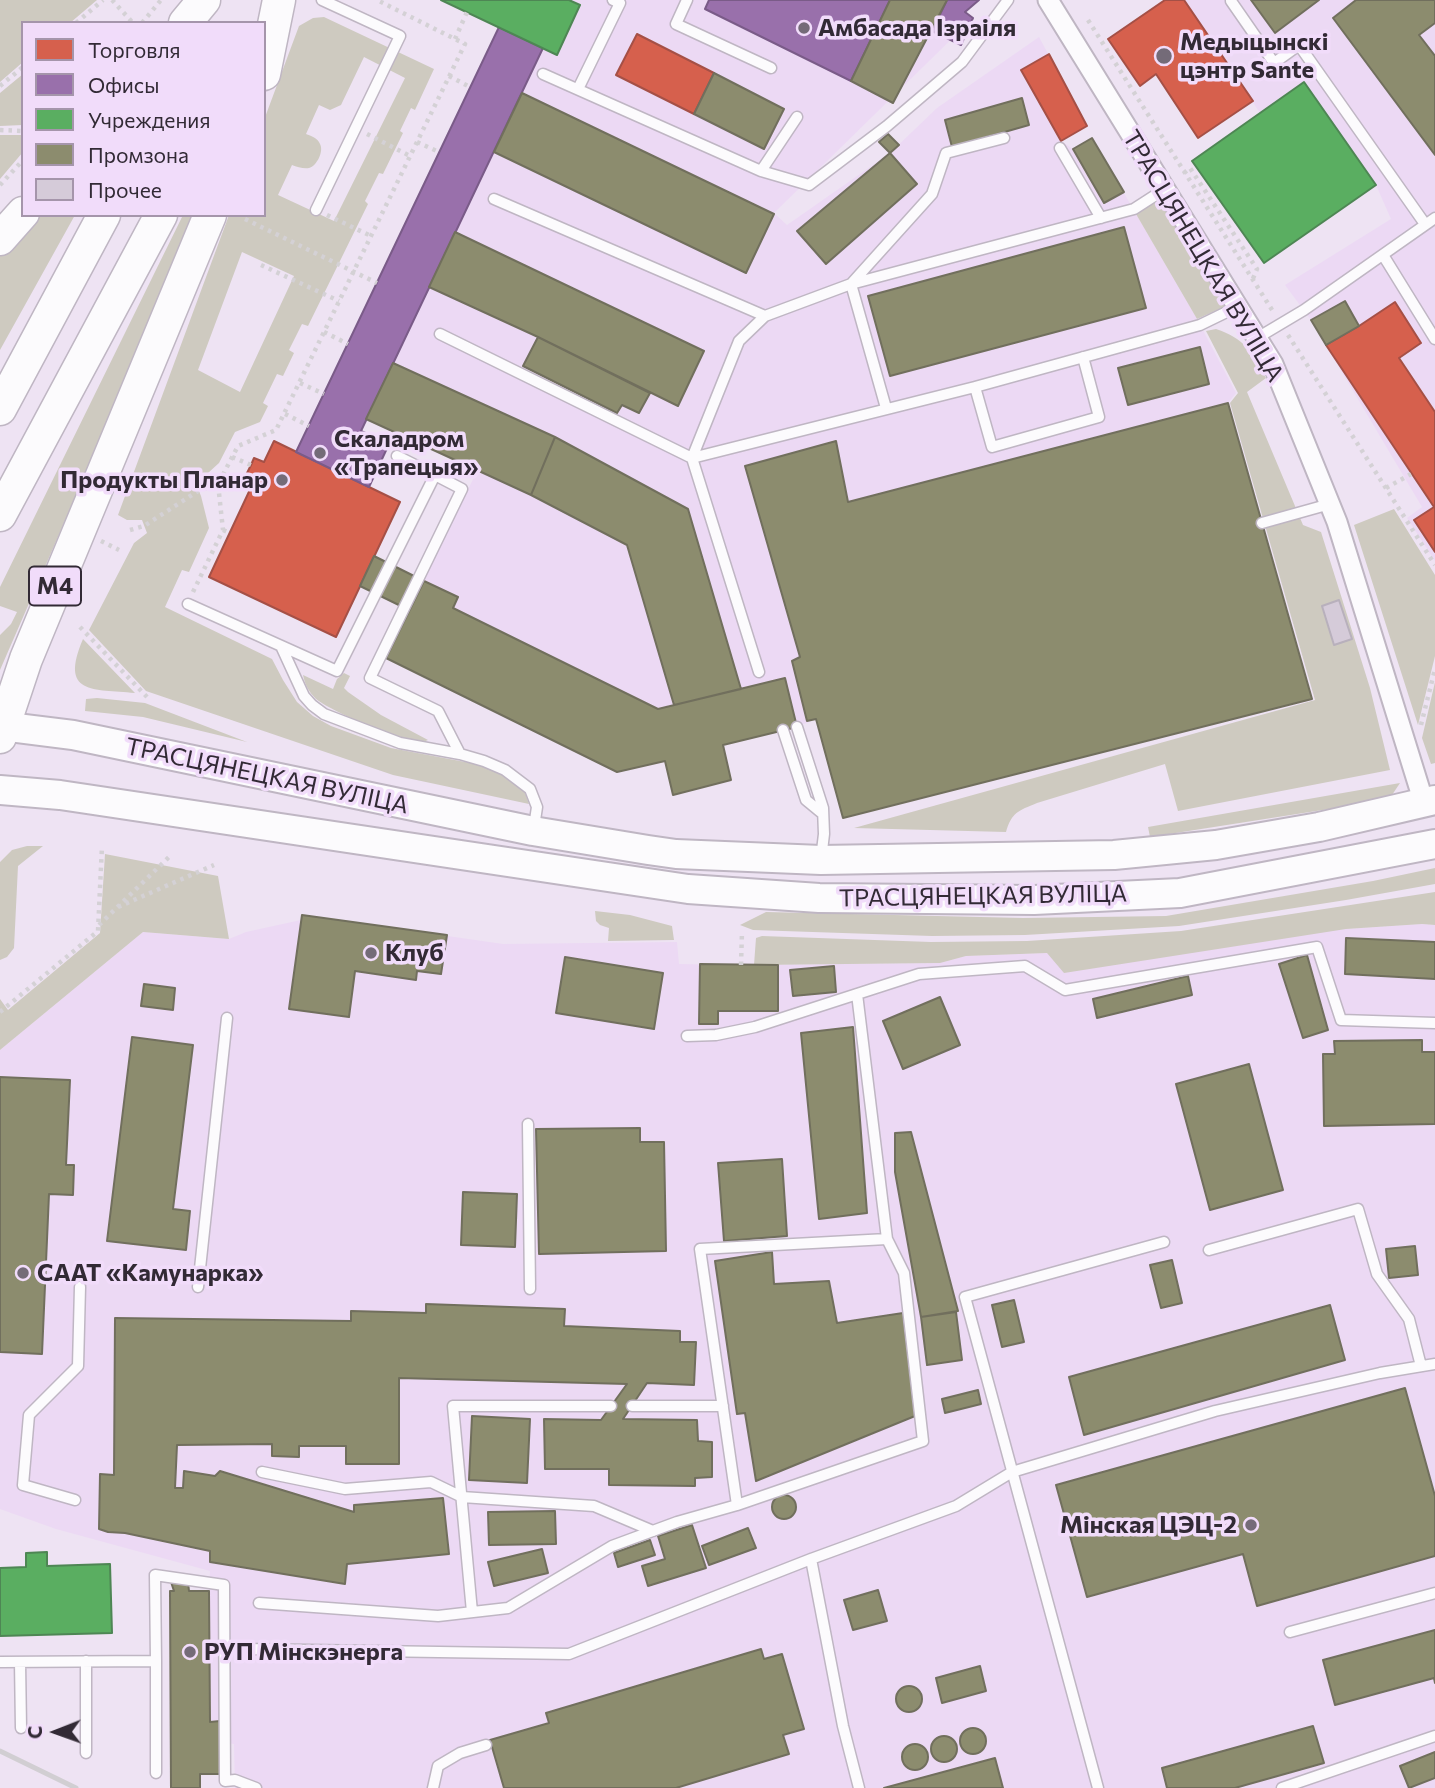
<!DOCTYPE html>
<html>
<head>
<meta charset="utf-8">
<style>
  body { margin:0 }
  #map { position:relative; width:1435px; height:1788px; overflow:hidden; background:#eee3f3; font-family:Commissioner,sans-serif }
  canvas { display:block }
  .legend { position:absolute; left:21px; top:21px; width:245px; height:196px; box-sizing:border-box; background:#f1dcfa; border:2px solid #a595ab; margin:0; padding:9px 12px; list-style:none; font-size:21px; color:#322a35 }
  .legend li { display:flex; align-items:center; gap:14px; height:35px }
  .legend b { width:35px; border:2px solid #a595ab }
  .north { position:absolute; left:21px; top:1697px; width:70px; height:70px; -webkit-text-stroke:5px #f1dcfa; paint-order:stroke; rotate:269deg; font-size:19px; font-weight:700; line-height:28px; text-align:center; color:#322a35 }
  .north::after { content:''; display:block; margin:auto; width:24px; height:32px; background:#322a35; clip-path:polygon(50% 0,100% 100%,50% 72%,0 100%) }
</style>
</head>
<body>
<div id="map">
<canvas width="1435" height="1788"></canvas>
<ul class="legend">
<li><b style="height:19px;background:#d6604d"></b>Торговля</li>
<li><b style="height:19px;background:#9970ab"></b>Офисы</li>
<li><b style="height:19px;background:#5aae61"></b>Учреждения</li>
<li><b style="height:19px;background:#8c8c6e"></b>Промзона</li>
<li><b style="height:19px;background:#d5cbd9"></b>Прочее</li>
</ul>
<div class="north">С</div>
</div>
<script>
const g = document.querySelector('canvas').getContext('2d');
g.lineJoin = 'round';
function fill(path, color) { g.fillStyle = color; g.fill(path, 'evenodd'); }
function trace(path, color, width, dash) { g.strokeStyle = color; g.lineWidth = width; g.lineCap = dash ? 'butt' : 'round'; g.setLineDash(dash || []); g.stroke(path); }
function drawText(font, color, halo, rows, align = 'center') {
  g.font = font + ' Commissioner,sans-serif'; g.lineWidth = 7; g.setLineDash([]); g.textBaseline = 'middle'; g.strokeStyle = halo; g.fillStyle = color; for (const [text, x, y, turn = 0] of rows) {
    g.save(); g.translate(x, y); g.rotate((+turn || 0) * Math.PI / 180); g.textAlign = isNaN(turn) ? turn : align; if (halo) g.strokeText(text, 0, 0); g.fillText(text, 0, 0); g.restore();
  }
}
const built = new Path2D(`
  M441 0H979L965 12 973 18 774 213 787 225 890 153 937 108 1039 37 1087 126 1061 141 1073 149 1092 138 1197 319 1236 393 1228 403 1312 699 843 818 816 719 797 727 723 745 731 780 673 795 664 761 617 772 386 658 477 471 366 420 361 431 389 444 369 487 296 452 479 68 522 93 543 49Z
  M1184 0H1435V561L1407 518 1422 507 1311 320 1285 285 1391 219 1376 185 1303 83 1260 113Z
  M302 915 503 944 677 942 679 964 733 965 939 963 966 956 1047 953 1346 929 1422 924 1435 925V1788H235L234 1744 220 1743V1774H200V1788H171L170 1591H209L210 1571 56 1529 0 1509V1050L143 932 229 939 246 932 301 920Z`);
const green = new Path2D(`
  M0 0H97L70 23H23V62L0 82Z
  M324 17 434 69 415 110 411 108 400 131 403 133 383 174 379 173 365 201 368 204 308 326 302 324 289 350 294 353 283 376 277 374 263 403 268 406 260 422 235 432 219 463 196 484 201 496 209 528 189 572 182 570 165 607 272 659 283 680 297 702 313 716 331 726 391 748 476 764 502 775 523 787 529 804 393 775 146 691 89 630 134 543 147 533 142 520H127L118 515 229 215H264V120L299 26 313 18ZM364 57 405 78 334 221 278 195 292 165C297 167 304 169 309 168 317 166 324 151 320 144 318 138 311 136 306 134L319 105 330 110 341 105ZM242 252 294 276 240 392 198 370Z
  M23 74V125L0 126V93Z
  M0 135H23V152L0 179Z
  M1163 195 1222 296 1224 307 1197 319 1136 214Z
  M30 215H75L0 350V252Z
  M183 215H192L129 374 0 670V635L11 624 17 612 0 606V587Z
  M1216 329C1244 338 1253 353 1266 378L1247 392 1303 525 1321 532 1370 688 1390 770 1178 811 1165 764 1037 803C1018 811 1012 812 1006 832L854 828 1315 700 1230 403 1238 393 1206 331Z
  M1394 509 1435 575V656L1418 725 1354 525Z
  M83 639 135 693C93 689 59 695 83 639Z
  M344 673 350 676 344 688 348 692 381 715 428 740C423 742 423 743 418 743 400 741 329 710 316 699 309 692 305 685 303 675L333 689 337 679Z
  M1435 682V763L1431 764 1422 738Z
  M97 698 145 703 247 742 143 717 85 711 86 699Z
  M1400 783 1392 795 1329 809 1150 837 1148 827Z
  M27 846H43L18 866 14 948 7 957 0 960V862L12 850Z
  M105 854 218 876 229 939 143 932 0 1050V999L8 1010 100 933Z
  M1435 868V884L1346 900 1179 926 1025 935 932 936 753 930 740 925 766 912 1023 918 1166 916 1373 881Z
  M1435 892V925L1422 924 1346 929 1064 973 1047 953 966 956 940 963 754 965 756 938 762 936 931 942 1027 941 1181 931Z
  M595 911 630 915 672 926 674 940 608 941 609 928 600 925 596 921Z`);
const shops = new Path2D(`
  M1165 0H1184L1253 101 1198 138 1156 74 1140 86 1108 39Z
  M637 34 714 73 694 114 616 75Z
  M1049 54 1087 126 1061 141 1021 70Z
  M1395 302 1421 343 1399 358 1435 412V552L1414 520 1434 507 1326 345 1359 326Z
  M274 441 400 502 336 637 209 577 254 481 245 477 251 465 254 458 264 462Z`);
const offices = new Path2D(`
  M709 0H890L851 81 705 9Z
  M947 0H979L965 12 973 18 961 45 932 31Z
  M499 27 543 48 361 431 389 444 369 487 296 452Z`);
const public = new Path2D(`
  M441 0H569L580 5 557 55Z
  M1304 82 1376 185 1264 263 1192 161Z
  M47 1552V1566L110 1564 112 1633 0 1636V1568L26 1567V1553Z`);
const industry = new Path2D(`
  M890 0H947L893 103 851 81Z
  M1251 0H1319L1275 33Z
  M1356 0H1435V23L1419 35 1435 56V155L1333 18Z
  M714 73 784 109 764 149 694 114Z
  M522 93 774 214 746 273 494 152Z
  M1022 98 1029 125 952 147 945 120Z
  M888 134 899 145 890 153 879 142Z
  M1092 138 1124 192 1104 203 1073 149Z
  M890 153 917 184 826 264 797 231Z
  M1124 227 1146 308 890 376 868 296Z
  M455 232 704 351 678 406 538 337 429 287Z
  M1345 301 1359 326 1326 345 1311 320Z
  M538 337 650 393 639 413 622 405 617 413 523 366Z
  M1200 347 1209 384 1128 405 1118 368Z
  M393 363 555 437 531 495 366 419Z
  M1228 403 1312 699 843 818 816 719 807 721 792 661 800 657 745 466 836 441 848 502Z
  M555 437 688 509 741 689 674 705 627 545 531 495Z
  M374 556 424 581 409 610 360 586Z
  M424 581 458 597 453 608 658 709 785 678 797 727 723 745 731 780 673 795 665 761 617 772 386 658Z
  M302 915 447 935 441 974 417 971 416 980 355 971 349 1017 289 1009Z
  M1346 938 1435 942V979L1345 974Z
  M1307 955 1328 1030 1303 1038 1279 964Z
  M565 957 663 973 654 1029 556 1013Z
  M700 964 778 965V1011H718V1024H699Z
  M834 966 836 992 793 996 790 970Z
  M1188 976 1192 995 1097 1018 1093 999Z
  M144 984 175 988 173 1010 141 1006Z
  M940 997 960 1045 903 1069 883 1021Z
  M853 1027 867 1213 819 1219 801 1033Z
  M132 1037 193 1045 173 1209 190 1211 186 1250 107 1241Z
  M1422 1040V1052H1435V1124L1324 1126 1323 1054H1335L1334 1041Z
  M1249 1064 1283 1190 1210 1210 1176 1084Z
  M0 1077 70 1080 66 1165H74L73 1195 49 1194 42 1354 0 1352Z
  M640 1128V1142H664L666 1251 539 1254 536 1129Z
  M911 1132 958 1311 921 1317 895 1172V1133Z
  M782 1159 787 1236 724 1241 718 1163Z
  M463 1192 517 1194 515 1247 461 1245Z
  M1415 1246 1418 1275 1389 1278 1386 1249Z
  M772 1252 774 1284 829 1281 837 1323 903 1313 915 1416 756 1481 745 1413 737 1414 715 1261Z
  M1172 1260 1182 1303 1161 1308 1150 1265Z
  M1014 1300 1024 1342 1002 1347 992 1305Z
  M426 1304 565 1309 564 1326 680 1331V1342H696L694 1385 647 1383 623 1419 697 1420 698 1441 712 1442V1477L695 1478V1486L609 1485V1469H545L544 1419 601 1420 627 1384 399 1378V1464H346V1446H299V1457L272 1456V1444L177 1445 175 1488H183L184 1471 215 1476 220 1471 354 1512V1505L443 1498 449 1554 347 1564 345 1584 210 1562V1551L125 1533 108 1532 99 1529 100 1474 114 1475 115 1318 351 1321V1311L426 1313Z
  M1330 1305 1345 1360 1084 1435 1069 1377Z
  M956 1312 962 1360 927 1365 921 1317Z
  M1405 1388 1435 1496V1556L1257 1606 1243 1554 1087 1597 1056 1485Z
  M978 1390 981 1404 945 1413 942 1399Z
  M472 1416 530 1419 527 1483 469 1480Z
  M772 1507a12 12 0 1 1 24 0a12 12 0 1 1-24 0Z
  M555 1511 556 1544 489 1545 488 1512Z
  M692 1525 706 1568 648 1586 642 1566 665 1559 658 1536Z
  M748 1528 756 1548 709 1565 702 1546Z
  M650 1540 655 1555 618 1567 614 1553Z
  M542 1549 548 1573 494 1586 488 1562Z
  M171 1582H188L189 1591H209L210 1722 220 1721V1774H200V1788H171L170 1591H174Z
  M878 1590 887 1621 853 1630 844 1600Z
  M1435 1630V1683L1434 1678 1335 1705 1323 1660Z
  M761 1649 764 1659 782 1654 804 1729 783 1735 789 1754 676 1788H504L490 1740 549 1723 546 1713Z
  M980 1666 986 1691 942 1703 936 1678Z
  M896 1699a13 13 0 1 1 26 0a13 13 0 1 1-26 0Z
  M1313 1726 1324 1763 1235 1788H1167L1162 1768Z
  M960 1741a13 13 0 1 1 26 0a13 13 0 1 1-26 0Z
  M931 1749a13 13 0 1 1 26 0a13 13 0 1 1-26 0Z
  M902 1757a13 13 0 1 1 26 0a13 13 0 1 1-26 0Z
  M1435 1752V1778L1409 1788 1400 1766Z
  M995 1758 1003 1788H884Z`);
const building = new Path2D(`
  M1339 600 1352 639 1334 645 1322 606Z`);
const path = new Path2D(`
  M112 0 133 23
  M1088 20 1274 313
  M76 23 103 0
  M142 23 161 0
  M455 39 467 12
  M449 76 470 87
  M0 86 23 67
  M0 130 23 131
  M367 134 410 156
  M417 142 439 152
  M1184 173 1190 168 1257 269 1252 281
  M0 185 23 160
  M327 215 371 236
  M245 219 377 283
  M261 265 339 301
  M324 332 348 344
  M1288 335 1435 565
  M300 383 324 394
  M285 414 309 426
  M232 457 251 465
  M1386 488 1411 474
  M130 530 144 526 198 491 218 484 238 446 276 430 465 44 377 0
  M223 530 230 533
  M101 541 119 550
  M193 592 223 530 218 484
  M80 627 147 697
  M1421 725 1435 669
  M118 907 214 865
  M99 925 169 857
  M741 965 742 931
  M0 1012 98 931 102 846`);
const service = new Path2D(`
  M687 0 676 24 771 68
  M1231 1 1274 63 1299 45 1425 224
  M543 74 761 171 797 117
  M578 89 620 3 613 0
  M1060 148 1101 218
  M761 171 809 185 887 126 962 62 1008 0
  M494 199 765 316 851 284 886 408
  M316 210 400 36 322 0
  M1383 255 1435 339
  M851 284 1134 209 1165 189
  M851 284 932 194 946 153 1004 138
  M440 334 692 458 975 387 1200 325 1237 307
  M1257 338 1304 310 1435 218
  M975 387 992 447 1099 417 1083 357
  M397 456 435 475
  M1262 523 1330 504
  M188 604 337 671 435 475 462 489 370 678 438 711 460 754
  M281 646 304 696 312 705 324 714 400 743 460 754 484 761 505 770 530 789 537 807 534 827
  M759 672 692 458 739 341 765 316
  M797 727 823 808 824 834 821 859
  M783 730 806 800 823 814
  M687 1036 716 1035 755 1027 919 974 1025 966 1065 990 1317 947 1341 1020 1435 1023
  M528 1124 530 1289
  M1209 1250 1358 1209 1377 1274 1409 1319 1421 1366
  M198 1287 227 1018
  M632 1406H723
  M262 1472 345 1489 431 1482 462 1497 594 1506 653 1531
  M75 1500 23 1485 29 1415 78 1366 80 1287
  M737 1505 923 1441 904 1273 887 1239
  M811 1559 843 1726 859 1788
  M259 1603 438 1616 508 1608 612 1546 677 1522 737 1505 700 1249 887 1239 857 994
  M472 1612 453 1406H611
  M1290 1632 1435 1593
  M244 1649 569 1654 811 1559 956 1506 1012 1472 1215 1411 1380 1373 1435 1364
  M86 1661V1753
  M156 1661 155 1575 224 1585 225 1781 235 1780 256 1788
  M0 1662 156 1661V1773
  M20 1662 21 1728
  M433 1788 438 1766 460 1753 486 1745
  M1098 1788 965 1297 1164 1242
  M1282 1788 1435 1736`);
const minor = new Path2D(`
  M1048 0 1273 364 1337 522 1424 803`);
const secondary = new Path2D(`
  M0 726 73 735 533 831 648 850 676 854 821 860 1114 855 1216 845 1319 827 1435 800
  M0 790 60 795 688 889 819 898 1034 900 1180 893 1435 844`);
const primary = new Path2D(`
  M185 23 204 0
  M264 74 279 0
  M0 239 23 213
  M0 409 104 215
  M0 515 161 215
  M0 737 26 659 210 215`);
const rail = new Path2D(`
  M0 1751 76 1788`);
const markers = [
  [804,28,7,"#746b78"],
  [1164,56,9,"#746b78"],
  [320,453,7,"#746b78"],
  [282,480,7,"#746b78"],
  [371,953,7,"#746b78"],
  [23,1273,7,"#746b78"],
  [1251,1525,7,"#746b78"],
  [190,1652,7,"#746b78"]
];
const shields = [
  [55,586,52]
];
const shieldNames = [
  ["М4",55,586]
];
const poiNames = [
  ["Амбасада Ізраіля",818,28],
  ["Медыцынскі",1180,42],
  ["цэнтр Sante",1180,70],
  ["Скаладром",334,439],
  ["«Трапецыя»",334,467],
  ["Продукты Планар",268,480,"right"],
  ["Клуб",385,953],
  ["СААТ «Камунарка»",37,1273],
  ["Мінская ЦЭЦ-2",1237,1525,"right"],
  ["РУП Мінскэнерга",204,1652]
];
const streetNames = [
  ["ТРАСЦЯНЕЦКАЯ ВУЛІЦА",1203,256,59],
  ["ТРАСЦЯНЕЦКАЯ ВУЛІЦА",267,776,12],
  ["ТРАСЦЯНЕЦКАЯ ВУЛІЦА",983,896,-1]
];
fill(built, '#ecd9f4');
fill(green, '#cecac0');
fill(shops, '#d6604d');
trace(shops, '#a55046', 2);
fill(offices, '#9970ab');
trace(offices, '#7a5b88', 2);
fill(public, '#5aae61');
trace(public, '#4e8654', 2);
fill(industry, '#8c8c6e');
trace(industry, '#716f5d', 2);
fill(building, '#d5cbd9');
trace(building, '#b8b0bc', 2);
trace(service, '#bfb6c3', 13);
trace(minor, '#bfb6c3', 23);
trace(secondary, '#bfb6c3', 32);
trace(primary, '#bfb6c3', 35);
trace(path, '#d4d1d5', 4.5, [3.5, 5]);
trace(service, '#fcfbfd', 10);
trace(minor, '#fcfbfd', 19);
trace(secondary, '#fcfbfd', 28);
trace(primary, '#fcfbfd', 32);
trace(rail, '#d1ced2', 5);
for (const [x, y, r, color] of markers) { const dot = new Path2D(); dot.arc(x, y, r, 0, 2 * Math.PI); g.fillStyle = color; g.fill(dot); trace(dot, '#f1dcfa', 2.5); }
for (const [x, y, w] of shields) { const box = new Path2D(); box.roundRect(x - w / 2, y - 19.5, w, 39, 5); g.fillStyle = '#f1dcfa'; g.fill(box); trace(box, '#322a35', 2); }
drawText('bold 23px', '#322a35', null, shieldNames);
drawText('bold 24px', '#322a35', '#f1dcfa', poiNames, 'left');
drawText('24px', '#322a35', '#f1dcfa', streetNames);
</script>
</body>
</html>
